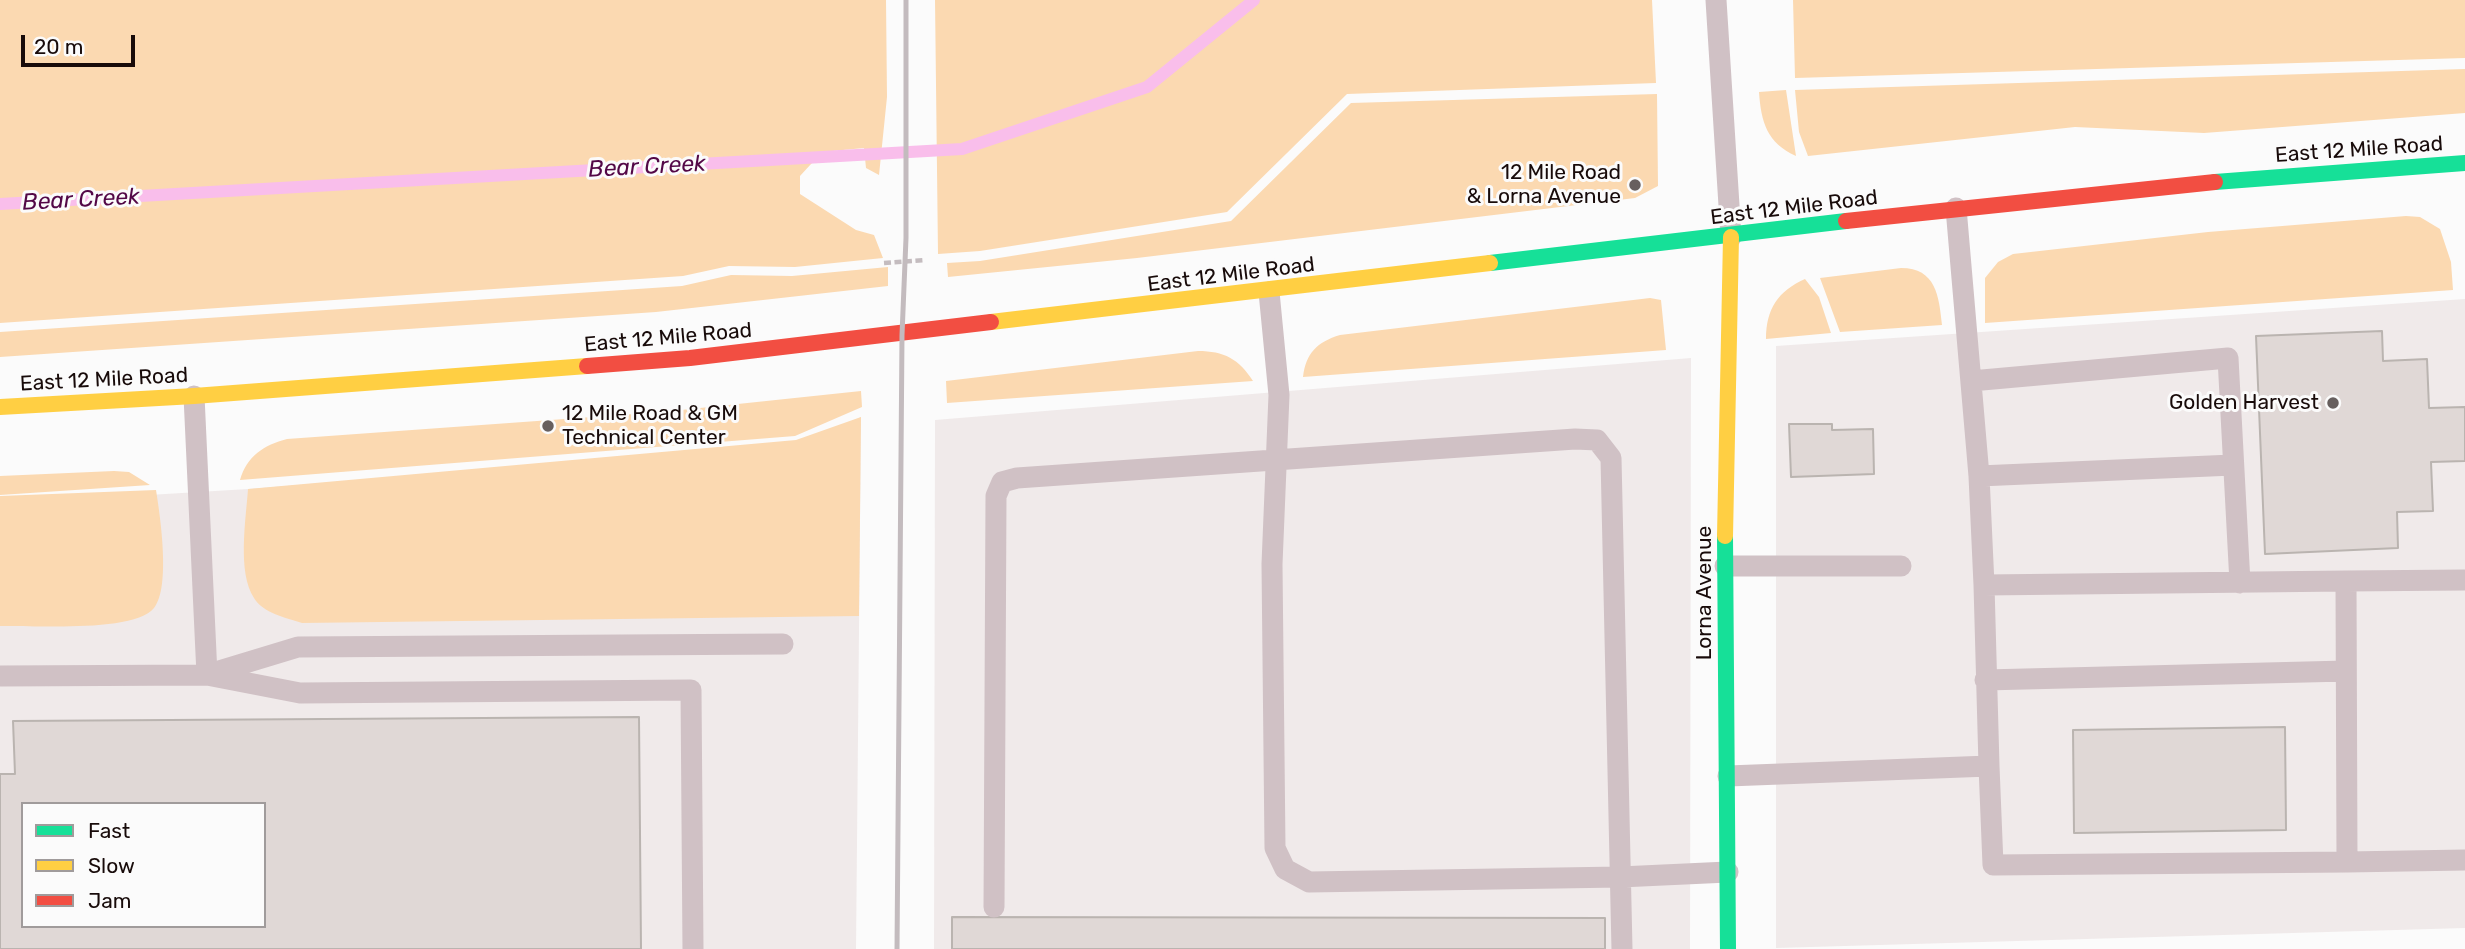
<!DOCTYPE html>
<html>
<head>
<meta charset="utf-8">
<style>
  body { margin:0 }
  #map { position:relative; width:2465px; height:949px; overflow:hidden; background:#fbfbfb; font-family:Rubik,sans-serif }
  canvas { display:block }
  .legend { position:absolute; left:21px; top:802px; width:245px; height:126px; box-sizing:border-box; background:#fbfbfb; border:2px solid #a09b9b; margin:0; padding:9px 12px; list-style:none; font-size:21px; color:#180b0a }
  .legend li { display:flex; align-items:center; gap:14px; height:35px }
  .legend b { width:35px; border:2px solid #a09b9b }
  .scale { position:absolute; left:21px; top:35px; width:114px; height:32px; box-sizing:border-box; border:4px solid #180b0a; border-top:0; padding-left:9px; font-size:21px; line-height:24px; white-space:nowrap; color:#180b0a; -webkit-text-stroke:5px #fbfbfb; paint-order:stroke }
</style>
</head>
<body>
<div id="map">
<canvas width="2465" height="949"></canvas>
<ul class="legend">
<li><b style="height:9px;background:#16e098"></b>Fast</li>
<li><b style="height:9px;background:#ffcf43"></b>Slow</li>
<li><b style="height:9px;background:#f24e42"></b>Jam</li>
</ul>
<div class="scale">20 m</div>
</div>
<script>
const g = document.querySelector('canvas').getContext('2d');
g.lineJoin = 'round';
function fill(path, color) { g.fillStyle = color; g.fill(path, 'evenodd'); }
function trace(path, color, width, dash) { g.strokeStyle = color; g.lineWidth = width; g.lineCap = dash ? 'butt' : 'round'; g.setLineDash(dash || []); g.stroke(path); }
function drawText(font, color, halo, rows, align = 'center') {
  g.font = font + ' Rubik,sans-serif'; g.lineWidth = 6; g.setLineDash([]); g.textBaseline = 'middle'; g.strokeStyle = halo; g.fillStyle = color; for (const [text, x, y, turn = 0] of rows) {
    g.save(); g.translate(x, y); g.rotate((+turn || 0) * Math.PI / 180); g.textAlign = isNaN(turn) ? turn : align; if (halo) g.strokeText(text, 0, 0); g.fillText(text, 0, 0); g.restore();
  }
}
const built = new Path2D(`
  M2465 299V928L1776 948V346Z
  M1691 358 1690 949H934L935 420Z
  M861 417 856 949H0V504L248 489 797 445ZM23 804H264V926H23Z`);
const green = new Path2D(`
  M0 0H886L887 97 879 175 866 168 864 148 822 152 800 176V194L856 230 874 235 883 258 795 267 729 266 683 276 0 323Z
  M935 0H1652L1656 83 1347 94 1227 212 980 251 938 254Z
  M1793 0H2465V58L1795 78Z
  M2465 69V113L2204 133 2075 127 1808 156 1799 132 1795 90Z
  M1786 90 1796 156C1767 143 1761 122 1759 92Z
  M1657 94 1658 186 1635 198 1137 258 948 277 947 263 980 261 1231 221 1351 103Z
  M2406 216 2420 217 2440 229 2451 262 2453 290 1985 323V278L1998 262 2013 254 2208 232Z
  M888 267V286L656 312 0 357V332L682 286 731 275 792 276Z
  M1901 268C1936 268 1939 296 1942 325L1840 332 1820 278Z
  M1805 279 1819 297 1831 333 1766 339C1766 309 1778 291 1805 279Z
  M1650 298 1661 300 1666 350 1303 377C1306 353 1317 342 1340 335Z
  M1198 351C1224 351 1239 359 1253 381L947 403 946 381Z
  M861 391 862 407 795 436 240 480C247 456 264 445 287 439L662 412Z
  M861 417 859 616 302 623C286 618 263 613 254 598 237 572 246 519 248 489L796 440Z
  M114 471 129 472 150 485 0 495V476Z
  M156 490C160 515 171 587 154 608 135 633 32 625 0 626V496Z`);
const stream = new Path2D(`
  M0 204 962 149 1147 87 1254 0`);
const building = new Path2D(`
  M2382 331 2383 361 2427 359 2429 408 2465 407V461L2431 462 2433 511 2397 512 2398 548 2265 554 2256 336Z
  M1789 424H1832V430L1873 429 1874 474 1791 477Z
  M639 717 641 949H0V774H15L13 721ZM23 804H264V926H23Z
  M2285 727 2286 830 2074 833 2073 730Z
  M952 917 1605 918V949H952Z`);
const path = new Path2D(`
  M884 263 925 260`);
const lane = new Path2D(`
  M1716 0 1731 237
  M1269 292 1279 395 1272 564 1275 848 1285 869 1309 882 1620 877 1728 872
  M1971 381 2228 358 2240 583
  M194 396 207 675
  M1979 476 2233 465
  M1725 566H1901
  M2346 581 2465 580
  M1984 585 1989 766
  M209 674 298 647 783 644
  M0 676 207 675 300 693 691 690 693 949
  M1985 680 2346 671
  M1728 776 1989 766 1993 865 2347 862 2346 581 1984 585 1979 476 1956 208
  M2347 862 2465 860
  M994 907 996 496 1002 482 1017 478 1575 439 1597 440 1611 458 1622 949`);
const fast = new Path2D(`
  M2215 182 2465 163
  M1490 263 1846 221
  M1725 536 1728 949`);
const slow = new Path2D(`
  M991 322 1490 263
  M0 407 194 396 587 366
  M1725 536 1731 237`);
const jam = new Path2D(`
  M1846 221 2215 182
  M587 366 690 358 991 322`);
const rail = new Path2D(`
  M897 949 902 335 906 238V0`);
const markers = [
  [1635,185,7,"#675f5e"],
  [2333,403,7,"#675f5e"],
  [548,426,7,"#675f5e"]
];
const streetNames = [
  ["East 12 Mile Road",2359,150,-4],
  ["East 12 Mile Road",1794,208,-7],
  ["East 12 Mile Road",1231,275,-7],
  ["East 12 Mile Road",668,338,-5],
  ["East 12 Mile Road",104,380,-3],
  ["Lorna Avenue",1705,593,-90]
];
const poiNames = [
  ["12 Mile Road",1621,173],
  ["& Lorna Avenue",1621,197],
  ["Golden Harvest",2319,403],
  ["12 Mile Road & GM",562,414,"left"],
  ["Technical Center",562,438,"left"]
];
const waterNames = [
  ["Bear Creek",647,167,-3],
  ["Bear Creek",81,200,-3]
];
fill(built, '#f0eaea');
fill(green, '#fbd9b1');
trace(stream, '#f9beeb', 12);
fill(building, '#e0d8d6');
trace(building, '#bab4b0', 2);
trace(path, '#c4bcbf', 4.5, [7, 3.5]);
trace(lane, '#d0c1c5', 21);
trace(fast, '#16e098', 16);
trace(slow, '#ffcf43', 16);
trace(jam, '#f24e42', 16);
trace(rail, '#c3bbbe', 5);
for (const [x, y, r, color] of markers) { const dot = new Path2D(); dot.arc(x, y, r, 0, 2 * Math.PI); g.fillStyle = color; g.fill(dot); trace(dot, '#fbfbfb', 2.5); }
drawText('21px', '#180b0a', '#fbfbfb', streetNames);
drawText('21px', '#180b0a', '#fbfbfb', poiNames, 'right');
drawText('italic 23px', '#530847', '#fbfbfb', waterNames);
</script>
</body>
</html>
